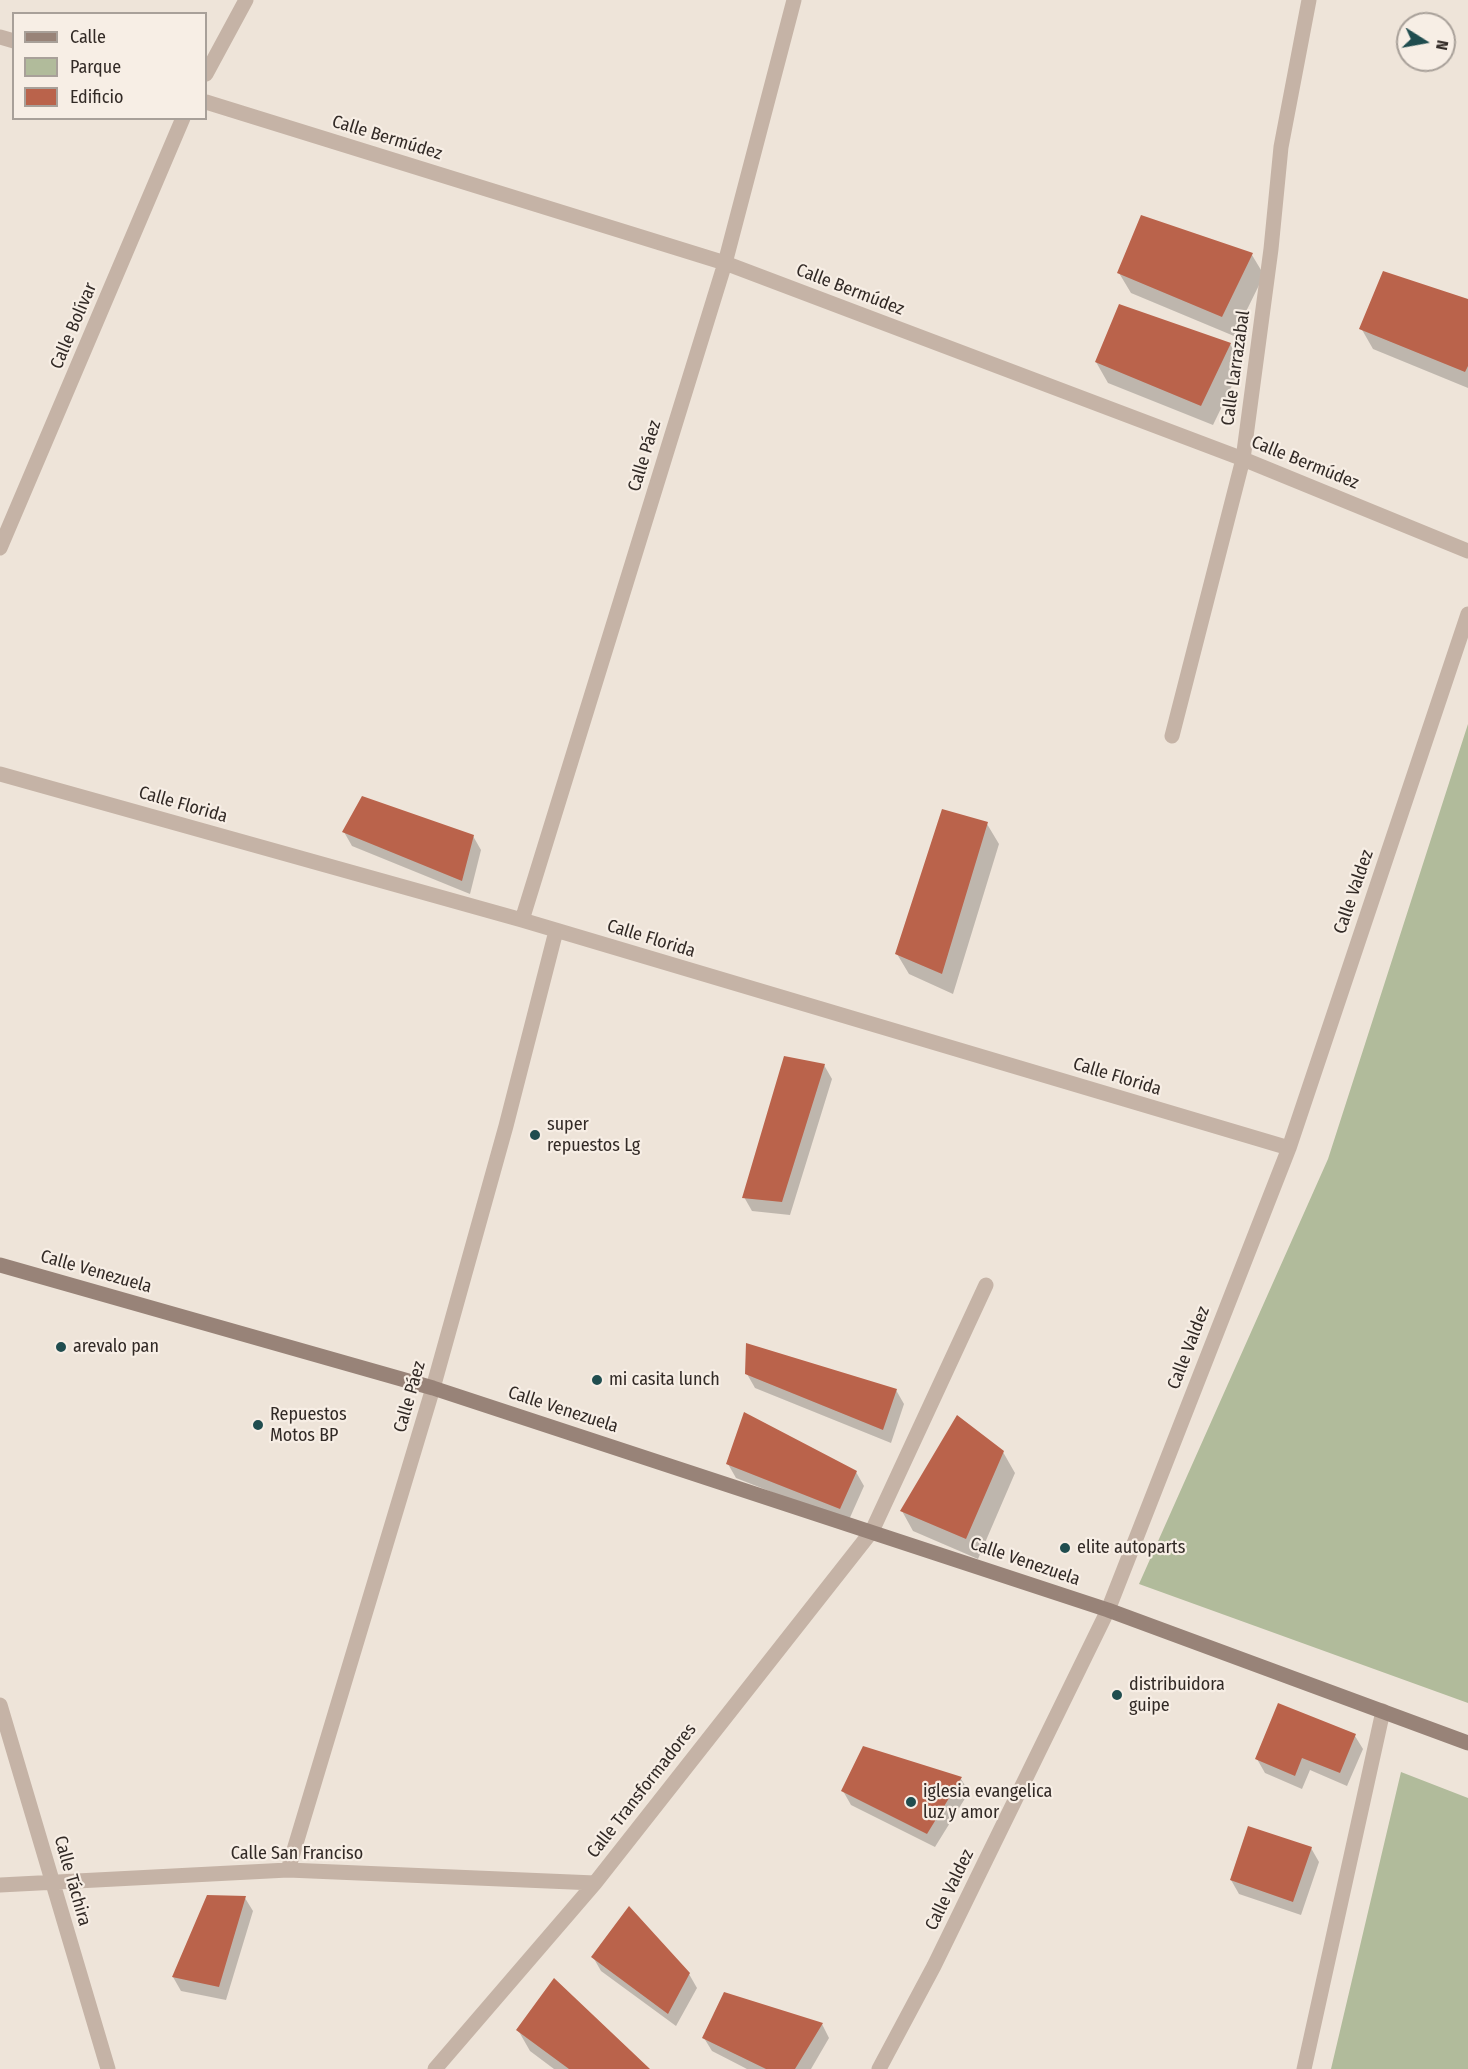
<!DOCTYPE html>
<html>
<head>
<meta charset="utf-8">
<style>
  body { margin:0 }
  #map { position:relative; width:1468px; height:2069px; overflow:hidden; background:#eee4d9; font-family:"Fira Sans Condensed",sans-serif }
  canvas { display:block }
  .legend { position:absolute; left:12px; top:12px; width:195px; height:108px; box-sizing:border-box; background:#f7eee5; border:2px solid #a8a099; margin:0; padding:8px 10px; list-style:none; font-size:18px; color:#322a26 }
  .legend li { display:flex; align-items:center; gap:12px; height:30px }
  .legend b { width:30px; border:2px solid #a8a099 }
  .north { position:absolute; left:1396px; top:12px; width:60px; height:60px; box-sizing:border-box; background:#f7eee5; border:2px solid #a8a099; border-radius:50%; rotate:101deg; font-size:16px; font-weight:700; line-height:24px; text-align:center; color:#322a26 }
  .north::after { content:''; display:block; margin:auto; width:21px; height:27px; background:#204d4f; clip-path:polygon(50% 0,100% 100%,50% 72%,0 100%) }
</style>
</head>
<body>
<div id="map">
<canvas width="1468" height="2069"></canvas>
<ul class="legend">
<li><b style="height:8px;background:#988378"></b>Calle</li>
<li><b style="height:16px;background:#b1bb9b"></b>Parque</li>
<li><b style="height:16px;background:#ba634b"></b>Edificio</li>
</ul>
<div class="north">N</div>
</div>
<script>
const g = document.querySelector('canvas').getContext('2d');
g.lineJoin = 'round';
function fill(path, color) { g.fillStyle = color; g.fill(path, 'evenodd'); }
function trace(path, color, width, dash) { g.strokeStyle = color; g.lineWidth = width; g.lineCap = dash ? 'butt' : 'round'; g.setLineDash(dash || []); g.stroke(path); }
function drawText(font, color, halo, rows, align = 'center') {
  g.font = font + ' "Fira Sans Condensed",sans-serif'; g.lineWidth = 4.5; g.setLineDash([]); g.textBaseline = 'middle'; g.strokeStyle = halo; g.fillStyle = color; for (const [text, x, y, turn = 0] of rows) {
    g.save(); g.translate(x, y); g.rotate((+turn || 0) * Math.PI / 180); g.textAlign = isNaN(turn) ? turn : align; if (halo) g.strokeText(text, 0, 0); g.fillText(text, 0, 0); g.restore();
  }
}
const green = new Path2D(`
  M1468 724V1703L1139 1584 1328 1159Z
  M1401 1772 1468 1798V2069H1331Z`);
const shadow = new Path2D(`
  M1252 255 1264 275 1234 336 1131 293 1119 273Z
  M1468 301V388L1373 349 1361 328Z
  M1230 344 1242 365 1213 425 1108 383 1096 362Z
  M987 824 999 844 953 994 909 974 897 954Z
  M344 832 473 836 481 850 470 894 352 846Z
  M824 1065 832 1079 790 1215 752 1211 744 1197Z
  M747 1374 896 1390 904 1404 891 1443 755 1388Z
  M1003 1452 1015 1473 978 1559 913 1531 902 1511Z
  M728 1464 856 1472 864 1486 848 1522 736 1478Z
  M1355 1736 1363 1749 1347 1786 1310 1770 1302 1789 1265 1773 1257 1759Z
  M961 1779 969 1792 935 1847 851 1805 843 1791Z
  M1311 1848 1319 1862 1301 1915 1239 1894 1231 1880Z
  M208 1897 245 1898 253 1911 226 2000 181 1991 173 1977Z
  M593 1957 689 1974 697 1988 676 2026 601 1971Z
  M822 2024 829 2038 811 2069H747L712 2051 704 2038Z
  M518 2030 647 2069H554L530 2051Z`);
const building = new Path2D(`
  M1141 215 1253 253 1222 317 1117 273Z
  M1383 271 1468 299V366L1465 372 1359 329Z
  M1119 304 1231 343 1201 406 1095 362Z
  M362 796 474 835 462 881 342 832Z
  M942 809 988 822 942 974 895 954Z
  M784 1056 825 1064 782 1202 742 1198Z
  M746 1343 897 1389 883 1430 745 1374Z
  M744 1412 857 1471 840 1509 726 1464Z
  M957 1415 1004 1451 966 1539 900 1511Z
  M1278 1703 1356 1734 1340 1773 1302 1758 1295 1776 1255 1759Z
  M863 1746 962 1777 927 1834 841 1791Z
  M1248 1826 1312 1847 1293 1902 1230 1880Z
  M207 1895 246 1896 219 1987 172 1977Z
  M629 1906 690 1973 668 2014 591 1957Z
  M554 1978 650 2069H569L516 2030Z
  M724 1992 823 2023 795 2069H766L702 2038Z`);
const street = new Path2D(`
  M0 37 14 41
  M206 74 246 0
  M206 102 725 263 1243 459 1468 551
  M0 548 183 118
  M1172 736 1243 459 1271 249 1281 147 1309 0
  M0 774 522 920 1289 1148
  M522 920 725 263 794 0
  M0 1705 108 2069
  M288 1870 433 1388 506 1126 556 931
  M0 1885 288 1870 595 1883
  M435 2069 595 1883 872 1531 986 1285
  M879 2069 934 1966 1108 1610 1289 1148 1468 614
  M1304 2069 1383 1711`);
const secondary = new Path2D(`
  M0 1265 433 1388 1108 1610 1468 1743`);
const markers = [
  [535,1135,6,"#204d4f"],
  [61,1347,6,"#204d4f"],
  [597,1380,6,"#204d4f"],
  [258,1425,6,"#204d4f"],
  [1065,1548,6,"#204d4f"],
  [1117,1695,6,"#204d4f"],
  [911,1802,6,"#204d4f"]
];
const streetNames = [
  ["Calle Bermúdez",387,138,17],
  ["Calle Bermúdez",850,290,21],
  ["Calle Bolívar",74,326,-67],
  ["Calle Larrazabal",1236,368,-82],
  ["Calle Páez",645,456,-73],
  ["Calle Bermúdez",1305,463,22],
  ["Calle Florida",183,805,16],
  ["Calle Valdez",1354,892,-71],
  ["Calle Florida",651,939,17],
  ["Calle Florida",1117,1077,17],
  ["Calle Venezuela",96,1272,16],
  ["Calle Valdez",1189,1348,-69],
  ["Calle Páez",410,1397,-74],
  ["Calle Venezuela",563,1410,18],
  ["Calle Venezuela",1025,1562,19],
  ["Calle Transformadores",642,1791,-52],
  ["Calle San Franciso",297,1854],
  ["Calle Táchira",72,1881,74],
  ["Calle Valdez",950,1890,-64]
];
const poiNames = [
  ["super",547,1125],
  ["repuestos Lg",547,1146],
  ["arevalo pan",73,1347],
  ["mi casita lunch",609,1380],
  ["Repuestos",270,1415],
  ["Motos BP",270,1436],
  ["elite autoparts",1077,1548],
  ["distribuidora",1129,1685],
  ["guipe",1129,1706],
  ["iglesia evangelica",923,1792],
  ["luz y amor",923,1813]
];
fill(green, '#b1bb9b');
fill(shadow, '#0003');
fill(building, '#ba634b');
trace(street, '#c5b3a6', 15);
trace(secondary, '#988378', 15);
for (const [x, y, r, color] of markers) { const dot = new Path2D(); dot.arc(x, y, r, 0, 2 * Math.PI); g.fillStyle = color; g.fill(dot); trace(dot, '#f7eee5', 2); }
drawText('18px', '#322a26', '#f7eee5', streetNames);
drawText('18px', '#322a26', '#f7eee5', poiNames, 'left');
</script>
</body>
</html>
